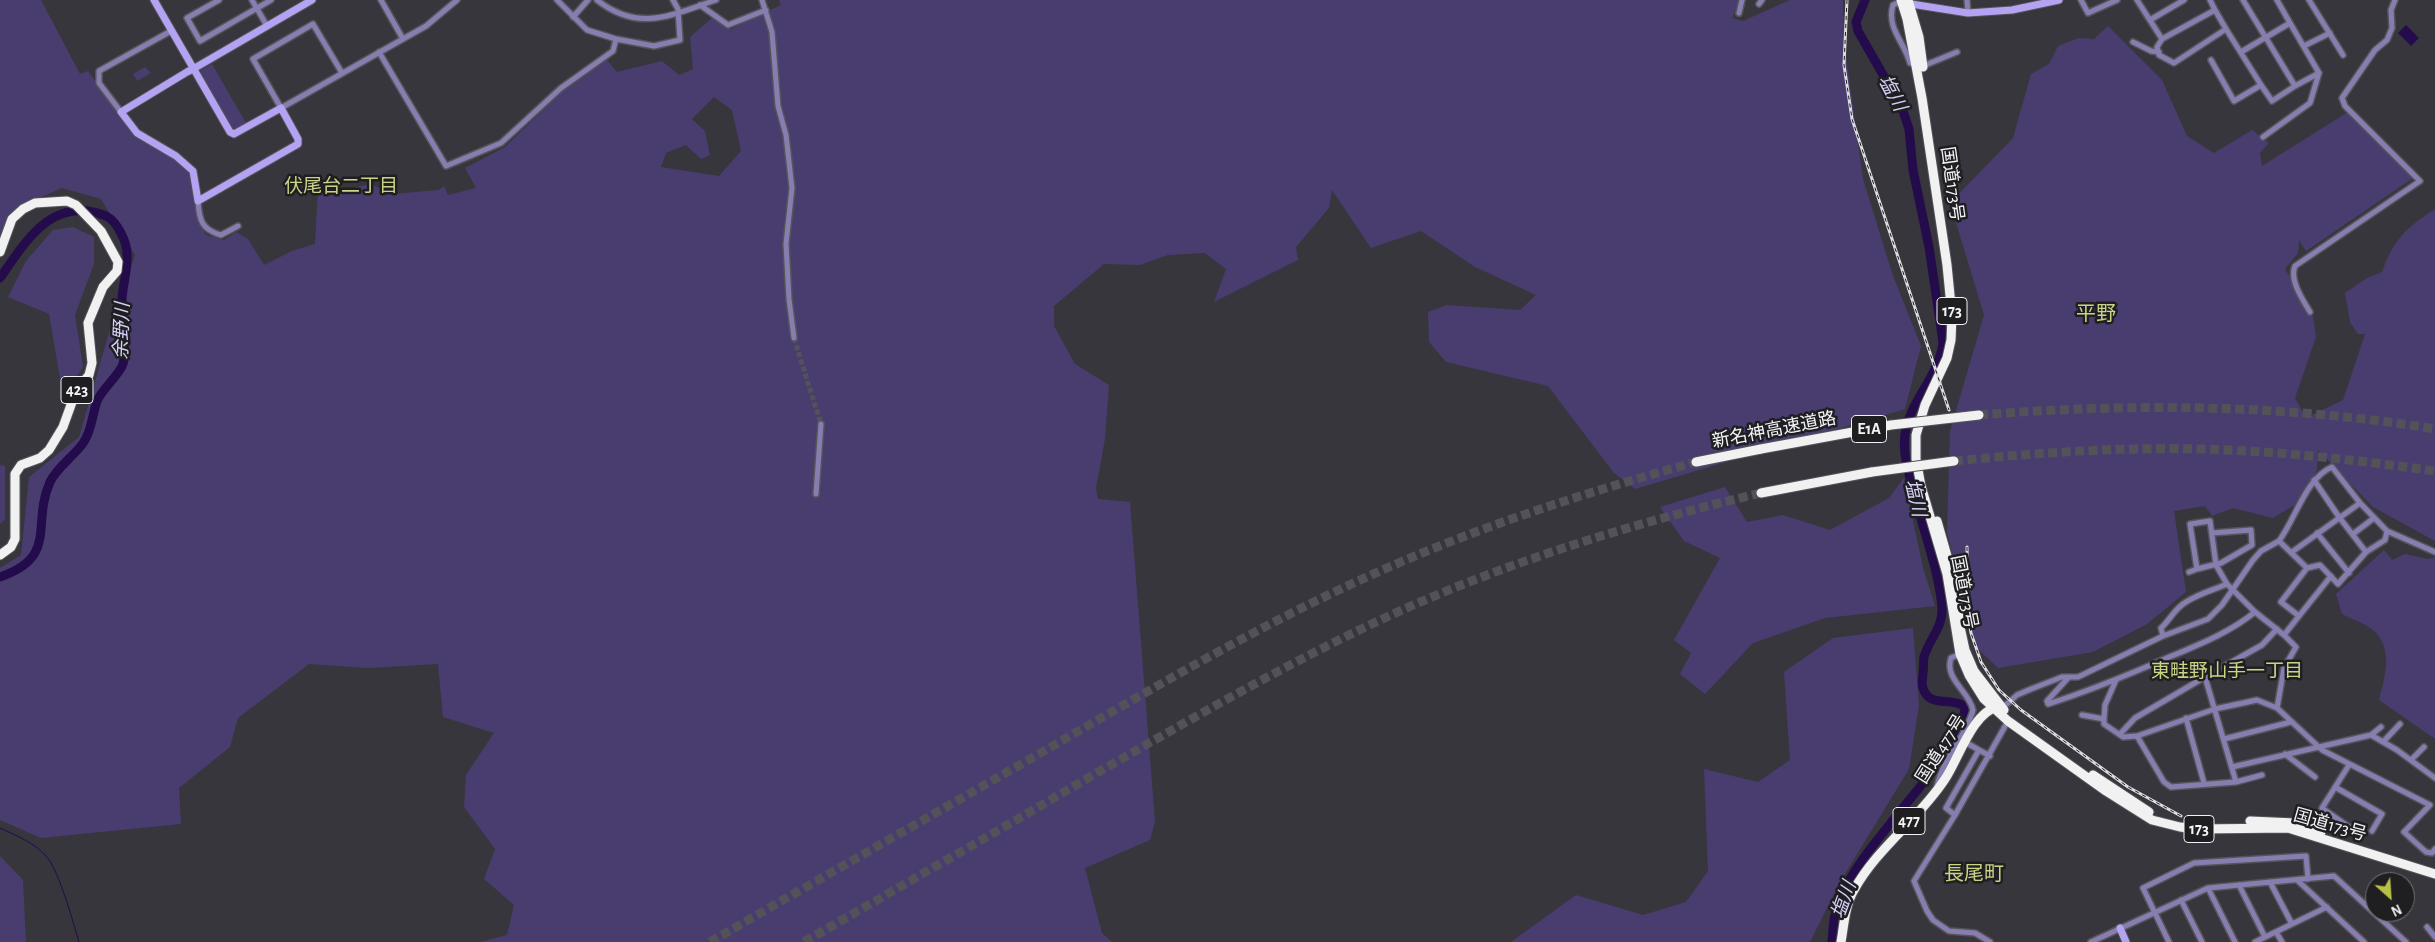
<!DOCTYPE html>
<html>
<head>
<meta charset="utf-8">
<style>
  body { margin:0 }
  #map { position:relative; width:2435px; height:942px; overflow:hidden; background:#37363c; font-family:"Alegreya Sans",sans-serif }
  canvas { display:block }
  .north { position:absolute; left:2365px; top:872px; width:50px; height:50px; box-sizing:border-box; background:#1f1e21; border:1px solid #747376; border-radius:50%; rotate:154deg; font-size:14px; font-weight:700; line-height:20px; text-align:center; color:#f3f2f6 }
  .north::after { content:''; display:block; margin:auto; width:18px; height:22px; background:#b8c147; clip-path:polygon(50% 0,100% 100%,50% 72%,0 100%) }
</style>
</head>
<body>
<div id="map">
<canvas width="2435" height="942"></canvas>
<div class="north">N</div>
</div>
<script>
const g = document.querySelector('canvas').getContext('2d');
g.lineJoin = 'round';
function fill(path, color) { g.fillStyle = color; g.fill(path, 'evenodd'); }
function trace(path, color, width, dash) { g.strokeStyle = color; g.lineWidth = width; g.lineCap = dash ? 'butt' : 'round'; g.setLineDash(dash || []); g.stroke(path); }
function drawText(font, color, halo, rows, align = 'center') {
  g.font = font + ' "Alegreya Sans","Noto Sans JP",sans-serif'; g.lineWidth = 5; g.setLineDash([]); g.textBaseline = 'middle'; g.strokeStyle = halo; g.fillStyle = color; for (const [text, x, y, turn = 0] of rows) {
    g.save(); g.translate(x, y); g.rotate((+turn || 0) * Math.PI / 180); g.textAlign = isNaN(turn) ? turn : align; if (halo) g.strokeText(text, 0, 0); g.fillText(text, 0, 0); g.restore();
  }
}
const green = new Path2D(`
  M0 0H41L80 74 88 71 136 137 176 159 190 174 198 222 206 235 224 240 236 232 248 239 264 265 292 251 315 244 318 189 331 182 340 191 370 184 392 194 439 190 444 186 448 195 476 188 465 168 505 147 563 91 607 60 617 72 662 61 679 75 693 69 690 37 712 18 731 29 781 5 779 0H1740L1732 18 1743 21 1790 0H1843L1844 42 1863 179 1892 273 1921 346 1905 409 1635 489 1614 473 1548 386 1446 362 1429 342 1428 312 1447 305 1520 310 1536 295 1475 267 1421 231 1371 248 1332 190 1329 208 1296 247 1298 260 1214 302 1226 269 1205 253 1168 255 1140 265 1104 264 1054 306V326L1075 364 1109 385 1105 439 1096 488 1098 499 1130 502 1155 821 1150 840 1085 868 1102 933 1112 942H480L507 935 514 905 484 879 495 849 464 807 466 775 494 733 443 717 438 664 368 668 309 664 238 718 230 747 179 788 181 824 41 838 0 820V568L21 555 29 477 79 437 113 319 135 255 101 199 62 188 19 207 0 241ZM714 97 732 110 741 151 719 176 661 167 666 153 686 145 701 159 710 155 705 131 692 119Z
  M2108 26 2162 80 2187 136 2214 153 2252 130 2269 143 2260 153 2262 166 2348 112 2413 178 2306 251 2299 240 2298 253 2285 269 2313 316 2316 337 2295 398 2306 418 2343 400 2365 334H2358L2350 322 2345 293 2367 278 2382 272C2394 239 2406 228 2435 209V541L2373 507 2318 450 2317 470 2301 501 2273 518 2233 508 2212 516 2205 506 2174 511 2186 592 2147 624 2093 652 1998 668 1976 647 1947 532 1950 431 1984 315 1950 203 2013 138 2031 74 2049 64 2058 46 2079 38 2094 39Z
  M212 64 246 123 236 129 232 128 200 74 201 70Z
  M145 67 151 73 137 81 133 74Z
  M73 227 94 237V264L75 315 83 367 71 385 60 378 49 314 8 297 26 261 53 230Z
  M0 465 5 466V520L0 524Z
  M1904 478 1923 568 1935 606 1825 618 1753 643 1705 694 1680 674 1691 653 1674 640 1720 558 1684 541 1660 507 1725 487 1747 522 1783 515 1830 530 1889 498Z
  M2384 550 2392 560 2405 554 2428 559 2435 557V739L2379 700C2385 677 2394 648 2373 630 2365 623 2351 619 2342 614L2336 594Z
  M1913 628 1919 705 1909 769 1840 882 1810 942H1511L1576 895 1643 915 1686 902 1708 871 1704 769 1758 782 1790 760 1784 672 1833 638Z
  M0 856 23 880 26 942H0Z`);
const water = new Path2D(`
  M2406 25 2419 38 2411 46 2398 33Z`);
const stream = new Path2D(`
  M0 828C15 835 35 843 46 856 59 870 73 922 79 942`);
const river = new Path2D(`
  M0 278C26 241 53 194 106 216 117 221 127 242 127 254 128 269 123 284 122 299 122 315 127 352 123 364 120 374 102 389 97 401 92 416 91 435 80 447 71 458 56 469 50 482 31 524 59 557 0 577
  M1832 942C1833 927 1834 911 1841 897 1852 871 1872 846 1890 824 1906 802 1972 731 1964 706 1950 697 1929 708 1923 688 1921 683 1923 678 1923 673 1924 668 1923 662 1924 657 1929 639 1943 628 1942 608 1939 571 1924 533 1915 497 1910 477 1902 455 1905 434 1910 400 1940 375 1943 342L1929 247 1913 170 1909 129 1902 108 1858 31 1856 22 1865 0`);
const streetTunnel = new Path2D(`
  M794 338 821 424`);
const highwayTunnel = new Path2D(`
  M1979 415C2131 403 2284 404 2435 429
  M1954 461C2036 453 2118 447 2201 449 2279 451 2357 460 2435 471
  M710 942C830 873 950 805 1070 736 1174 676 1277 616 1387 568 1487 524 1591 491 1696 462
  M804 942C903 885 1001 829 1100 771 1202 713 1303 654 1411 606 1523 557 1642 521 1761 493`);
const street = new Path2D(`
  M219 0 187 18 200 41 271 0
  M252 0 267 26
  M381 0 403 39
  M557 0 587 30 616 39 654 46 680 40 678 9 673 0
  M597 0C639 33 671 15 716 0
  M762 0 772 32 778 106 786 135 792 188 786 244 789 299 794 338
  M1967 0 1968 13
  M2081 0 2088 13 2117 0
  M2137 0 2162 39
  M2210 0 2215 10
  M2277 0 2290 23
  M2309 0 2343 55
  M1902 1 1893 5C1886 28 1905 43 1910 63H1916
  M1759 4 1762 0
  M700 5 728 25 766 10
  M2215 10 2226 29 2174 63 2159 55 2157 47 2162 39Z
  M1739 13 1742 0
  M573 17 588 0
  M2150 20 2184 0
  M2226 29 2261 85
  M2133 42 2151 51 2159 52
  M2304 46 2330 33
  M379 52 446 166 501 143 561 88 613 51 616 39
  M2241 52 2290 23 2319 73 2295 86
  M2211 60 2234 101 2261 85 2272 101 2295 86 2243 0
  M1923 66 1957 52
  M342 73 313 24 253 59 281 108 426 26 457 0
  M121 112 99 83V71L171 31
  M2263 137 2310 103 2319 73
  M198 201C199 220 202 230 221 235L238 226
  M2310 312C2303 300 2289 280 2295 266L2420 181 2345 106 2342 98 2375 50 2387 40 2392 28 2391 10 2395 0
  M816 494 821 424
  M2387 531 2435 552
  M2317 533 2349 573
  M2353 534 2374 518
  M2279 541C2296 518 2306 478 2332 467L2360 503 2387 531 2385 540 2366 552
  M2292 552 2360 503
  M2307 568 2281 602 2299 616 2331 576
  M2197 569 2221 563 2252 545 2251 530 2212 533
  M2189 572 2197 569 2190 524 2210 521 2216 565 2227 584 2255 612 2284 635 2299 616
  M2163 636 2161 628C2170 620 2175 608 2186 602 2198 594 2213 590 2227 584
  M2068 678 2047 701 2048 704C2089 691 2128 675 2167 658 2198 645 2229 633 2255 612
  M2000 706 2007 704 2017 695 2031 689 2062 677H2078L2163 636 2208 619 2222 605 2253 560 2261 551 2279 541 2307 568 2320 565 2338 584 2366 552 2339 517 2314 480
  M2277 708 2284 668 2296 647 2284 635
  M2082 715 2104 719V724L2123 737 2137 736 2164 782 2171 787 2236 782 2205 677 2262 645 2277 629
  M2186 718 2204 783
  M2104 719 2105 705 2116 680
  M2121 733 2135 718 2205 677
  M2371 735 2397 750 2435 778
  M2137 736 2215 709 2257 700 2277 708 2322 750 2430 805 2404 832 2426 852 2432 853 2435 849
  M2224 739 2291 722
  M1965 742 1979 750
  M2383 742 2400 724
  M2285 754 2315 777
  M1990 756 1979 750 1946 808 1955 815 2008 721
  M2411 760 2424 747
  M2349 765 2322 808 2349 827 2360 829
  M2232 767 2371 735 2381 727
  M2236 782 2262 775
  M1937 786C1943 758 1966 737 1973 710 1969 691 1944 679 1951 658L1960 654
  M2335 787 2382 814 2372 831
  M1955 815 1914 881 1927 911 1933 920 1949 931 1975 933 1990 942
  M2297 880 2364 942
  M2270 882 2292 924
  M2239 885 2265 937
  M2208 888 2235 942
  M2181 900 2202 942
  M2427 927 2435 937
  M2276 932 2282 942
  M2091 942 2208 888 2334 876 2406 942
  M2169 942 2143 888 2194 863 2306 856 2308 879
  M2255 942 2327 907`);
const secondary = new Path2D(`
  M154 0 230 132 234 134 281 108 298 139V144L198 201 193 171 176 156 137 133 121 112 187 72 193 69C232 46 272 23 312 0
  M1905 3 1968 13 2012 10 2059 0
  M2120 928 2126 942`);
const highway = new Path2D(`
  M1901 0 1907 19 1922 98 1947 265 1952 316 1951 340 1947 358 1925 405 1916 435V459L1921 486 1947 574 1960 654 1969 675 1984 699 2008 721 2106 791 2152 820 2180 827 2198 829 2288 828 2435 874
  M1908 0 1919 37 1923 67
  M0 252 12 219 23 209 35 203 67 201 76 205 101 231 118 262 117 271 103 287 88 323 92 363 89 375 76 391 63 427 49 450 40 458 21 465 15 474V539L11 547 0 555
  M1696 462 1761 449
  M1761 493 1872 472
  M1937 521 1957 591 1960 627 1965 650 1974 671 2004 710
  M2093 775 2149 812
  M2250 821 2295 823 2321 832
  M1841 942C1844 925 1845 905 1854 890 1877 848 1919 819 1945 779 1958 760 1973 711 1998 707`);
const rail = new Path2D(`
  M1847 0 1844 65 1852 119 1949 410
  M1967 547 1968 615 1971 633 1981 662 1999 690 2021 710 2128 787 2181 816`);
const highwayBridge = new Path2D(`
  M1761 449 1891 425 1979 415
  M1872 472 1954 461`);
const shields = [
  [1952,311,30],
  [77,390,32],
  [1869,429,35],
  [1909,821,32],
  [2199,829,30]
];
const shieldNames = [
  ["173",1952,311],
  ["423",77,390],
  ["E1A",1869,429],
  ["477",1909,821],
  ["173",2199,829]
];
const streetNames = [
  ["国道173号",1952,184,82],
  ["新名神高速道路",1774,430,-11],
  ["国道173号",1964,592,79],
  ["国道477号",1941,749,-58],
  ["国道173号",2330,825,16]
];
const waterNames = [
  ["塩川",1892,93,62],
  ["余野川",122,331,-88],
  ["塩川",1915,498,77],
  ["塩川",1844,900,-70]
];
const neighbourhoodNames = [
  ["伏尾台二丁目",341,186],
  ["東畦野山手一丁目",2227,671]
];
const quarterNames = [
  ["平野",2096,314],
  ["長尾町",1974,874]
];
fill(green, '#493d70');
fill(water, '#240b4c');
trace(stream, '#240b4c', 1);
trace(river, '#240b4c', 9);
trace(streetTunnel, '#535258', 5, [5, 2.5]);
trace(highwayTunnel, '#535258', 9, [9, 4.5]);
trace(street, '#55545a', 8);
trace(secondary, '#55545a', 9);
trace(highway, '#55545a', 11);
trace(street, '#877daf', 5);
trace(secondary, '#b4a3f3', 7);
trace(highway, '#f1f1f1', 9);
trace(rail, '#dcdbdf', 3);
trace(rail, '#1f1e21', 1, [4]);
trace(highwayBridge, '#55545a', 11, []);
trace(highwayBridge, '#f1f1f1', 9);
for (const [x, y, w] of shields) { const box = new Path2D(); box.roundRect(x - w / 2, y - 13.5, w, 27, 4); g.fillStyle = '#1f1e21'; g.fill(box); trace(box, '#f3f2f6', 1); }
drawText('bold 16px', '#f3f2f6', null, shieldNames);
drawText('18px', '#f3f2f6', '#1f1e21', streetNames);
drawText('italic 19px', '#d6cff7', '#1f1e21', waterNames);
drawText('19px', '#cbd386', '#1f1e21', neighbourhoodNames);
drawText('20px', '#cbd386', '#1f1e21', quarterNames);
</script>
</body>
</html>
